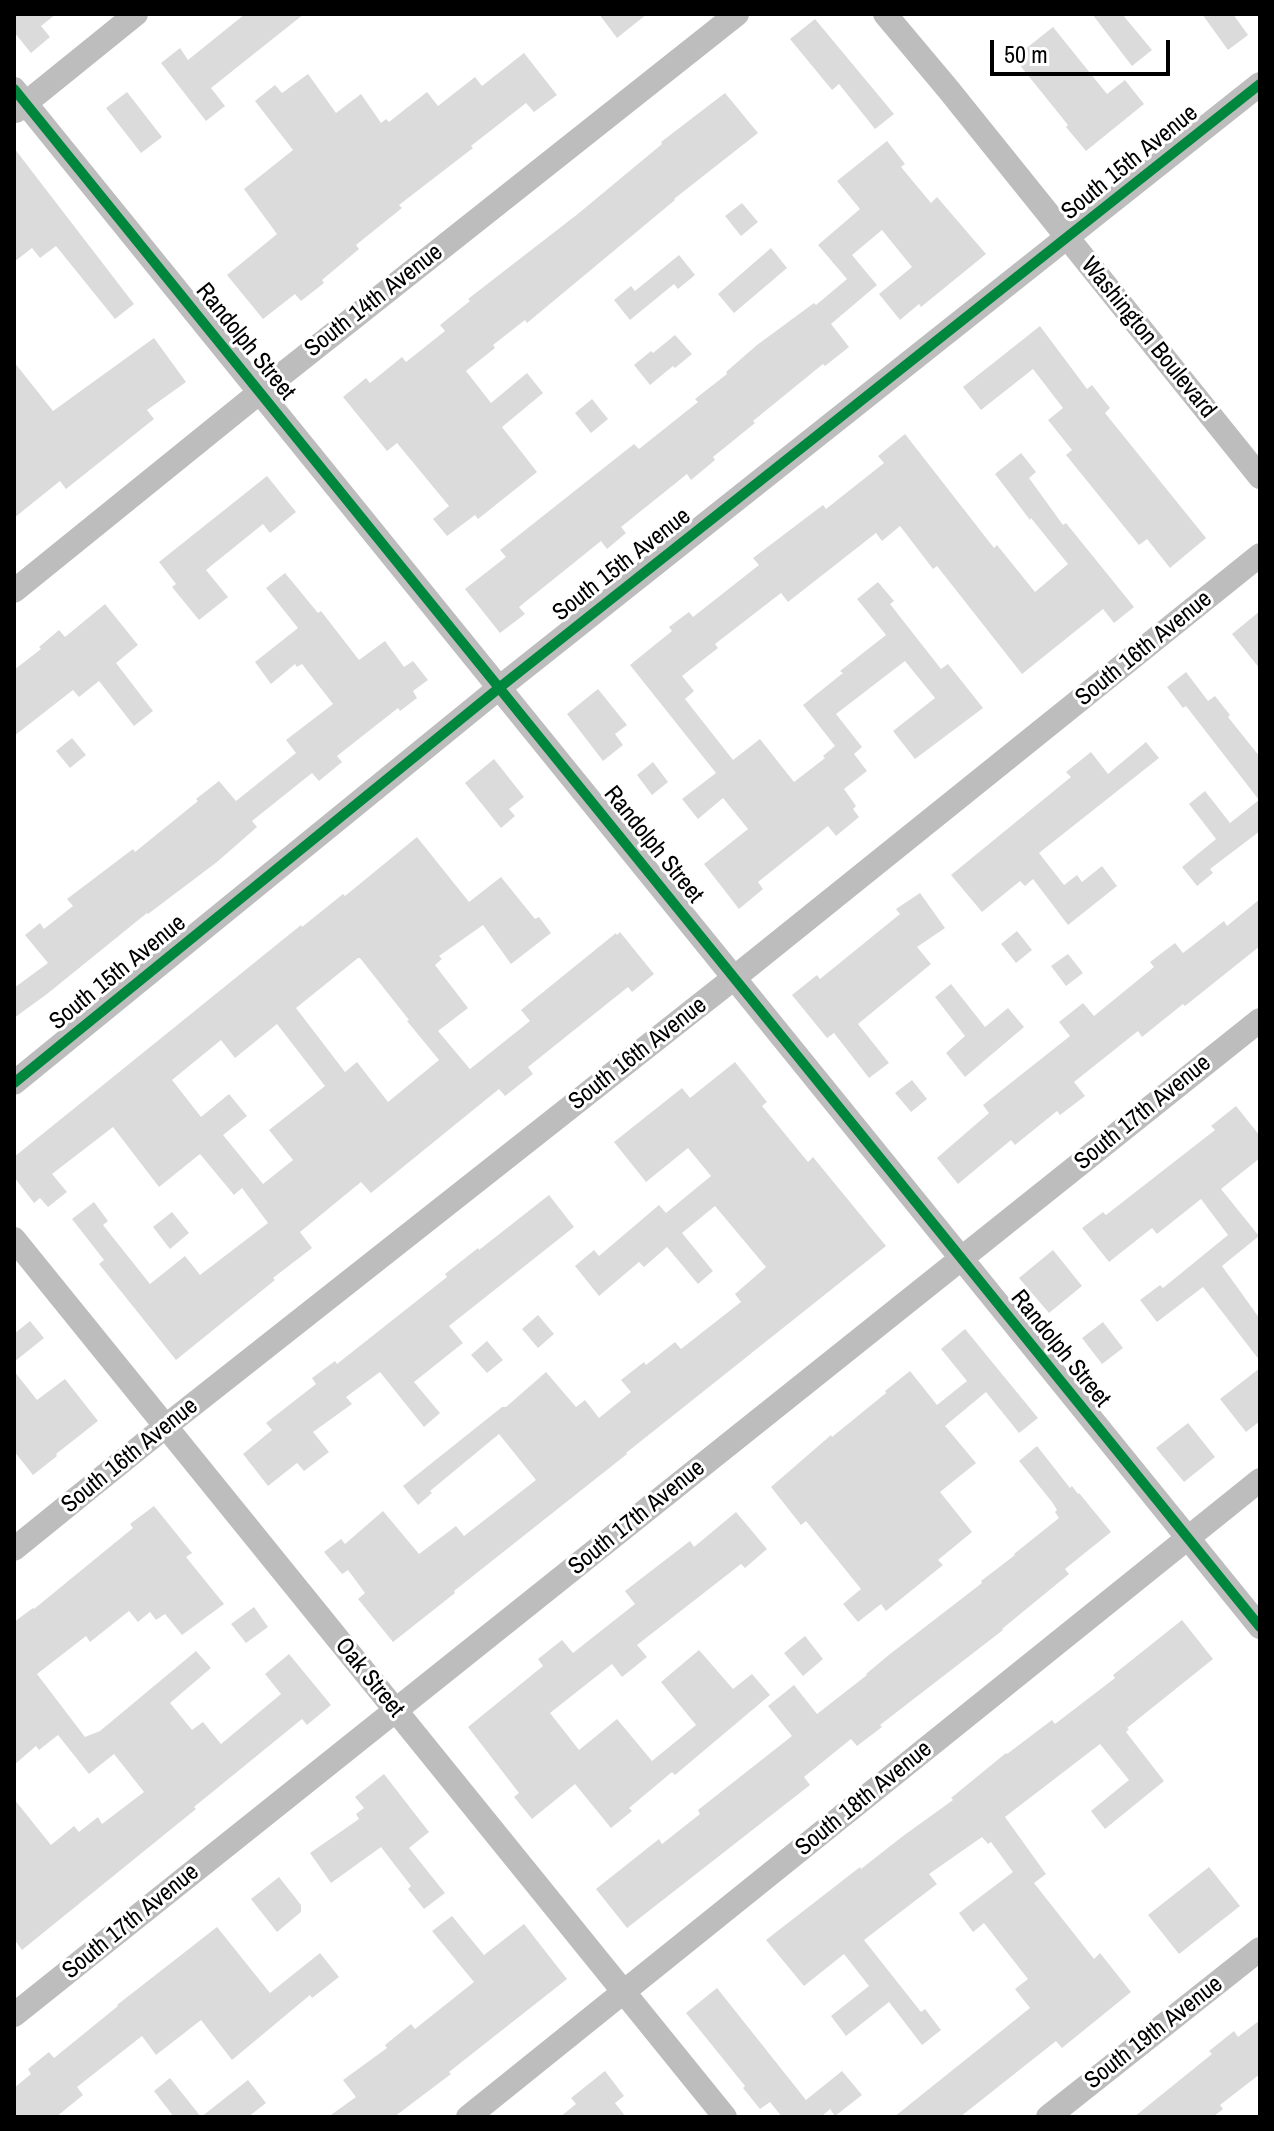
<!DOCTYPE html>
<html>
<head>
<meta charset="utf-8">
<style>
  body { margin:0 }
  #map { position:relative; width:1274px; height:2131px; overflow:hidden; background:#fff; font-family:"Archivo Narrow",sans-serif }
  canvas { display:block }
  .frame { position:absolute; inset:0; border:16px solid #000; pointer-events:none }
  .scale { position:absolute; left:990px; top:40px; width:180px; height:36px; box-sizing:border-box; border:4px solid #000; border-top:0; padding-left:10px; font-size:24px; line-height:28px; white-space:nowrap; color:#000; -webkit-text-stroke:6px #fff; paint-order:stroke }
</style>
</head>
<body>
<div id="map">
<canvas width="1274" height="2131"></canvas>
<div class="frame"></div>
<div class="scale">50 m</div>
</div>
<script>
const g = document.querySelector('canvas').getContext('2d');
g.lineJoin = 'round';
function fill(path, color) { g.fillStyle = color; g.fill(path, 'evenodd'); }
function trace(path, color, width, dash) { g.strokeStyle = color; g.lineWidth = width; g.lineCap = dash ? 'butt' : 'round'; g.setLineDash(dash || []); g.stroke(path); }
function drawText(font, color, halo, rows, align = 'center') {
  g.font = font + ' "Archivo Narrow",sans-serif'; g.lineWidth = 6; g.setLineDash([]); g.textBaseline = 'middle'; g.strokeStyle = halo; g.fillStyle = color; for (const [text, x, y, turn = 0] of rows) {
    g.save(); g.translate(x, y); g.rotate((+turn || 0) * Math.PI / 180); g.textAlign = isNaN(turn) ? turn : align; if (halo) g.strokeText(text, 0, 0); g.fillText(text, 0, 0); g.restore();
  }
}
const building = new Path2D(`
  M14 14H56L41 26 50 37 31 53 14 32Z
  M245 14H304L211 88 225 106 206 121 161 63 180 48 188 60Z
  M599 14H647L617 38Z
  M1092 14H1122L1152 50 1132 66Z
  M1202 14H1233L1248 35 1228 50Z
  M815 19 894 114 875 129 839 84 832 90 790 39Z
  M1053 27 1107 94 1125 80 1144 104 1086 151 1066 127 1068 125 1014 58Z
  M524 53 557 95 534 112 526 103 471 146 473 148 399 205 402 208 356 245 359 249 322 280 324 283 301 301 295 294 263 319 227 275 277 234 244 189 293 150 255 101 275 85 282 93 308 74 336 113 361 94 381 123 386 119 389 122 427 92 438 106 475 77 482 86Z
  M127 92 162 137 141 153 106 108Z
  M725 93 758 133 674 199 675 200 527 323 525 320 493 345 495 348 466 371 491 403 527 373 543 393 502 427 537 472 478 519 475 515 447 536 433 519 449 506 397 443 387 451 343 397 366 378 370 383 402 357 406 362 445 331 440 325 470 301 468 299 579 213 662 144 661 142Z
  M887 141 905 164 901 167 931 203 937 197 986 254 921 307 919 304 900 320 879 294 912 267 882 230 852 255 877 285 831 324 849 347 825 366 823 364 753 421 755 423 713 457 715 460 691 480 687 474 621 527 626 533 607 549 601 541 519 607 525 614 500 633 465 589 506 557 500 550 634 444 639 449 698 402 695 399 727 374 726 372 757 345 814 303 816 305 847 279 818 245 860 209 837 181Z
  M14 148 134 304 115 319 56 246 40 258 32 248 14 262Z
  M742 203 758 222 741 236 725 216Z
  M771 248 787 268 734 313 718 294Z
  M679 255 695 275 678 289 674 284 630 320 614 300 631 286 635 291Z
  M1040 326 1087 389 1092 385 1110 408 1105 413 1206 538 1170 568 1147 539 1139 545 1066 455 1072 450 1048 420 1063 408 1033 369 981 410 963 387Z
  M675 335 692 354 675 368 673 366 650 385 634 365 651 351 653 353Z
  M154 338 186 382 147 410 154 419 66 489 60 481 14 518V362L53 411Z
  M592 399 608 419 591 433 575 413Z
  M905 434 994 548 997 545 1035 592 1068 564 1031 518 1030 520 995 474 1021 453 1036 472 1029 478 1063 525 1066 523 1134 607 1114 623 1103 609 1022 674 937 566 933 569 900 526 882 541 876 533 788 602 781 593 715 644 718 648 682 676 694 691 685 699 733 760 760 739 794 782 825 758 823 756 835 746 803 705 843 673 840 671 886 635 857 599 878 582 894 601 890 604 941 669 948 664 983 708 915 759 893 731 935 698 905 661 836 714 862 747 854 754 867 771 844 789 856 806 853 809 859 817 836 836 828 826 758 882 763 889 739 909 704 864 748 829 723 798 698 819 682 799 716 773 630 665 672 631 669 627 689 612 693 617 759 565 753 558 823 505 826 509 884 463 878 456Z
  M267 476 296 512 270 533 263 524 206 570 228 597 199 620 172 587 176 584 159 562Z
  M285 573 318 613 321 611 359 660 385 641 404 667 413 661 428 680 413 691 417 698 400 711 398 708 337 756 342 762 319 781 312 773 252 821 257 827 217 862 148 914 147 913 47 994 14 1018V988L48 963 25 935 40 923 44 929 73 906 67 899 133 849 135 852 198 801 196 799 219 781 236 801 296 753 286 740 333 704 302 664 297 667 295 664 271 684 255 662 298 628 266 588Z
  M105 604 138 645 116 663 153 711 134 726 99 681 79 697 73 690 14 736V670L41 649 39 647 59 630 65 637Z
  M1260 611V669L1232 634Z
  M1186 672 1208 701 1215 696 1230 715 1228 717 1260 757V831L1210 869 1213 873 1197 886 1182 867 1216 839 1189 804 1205 791 1230 823 1259 800 1186 706 1183 708 1167 687Z
  M598 689 627 725 615 734 623 745 603 761 567 714Z
  M72 738 86 755 70 768 56 751Z
  M1146 742 1159 758 1039 853 1064 885 1077 875 1082 882 1102 866 1117 886 1068 925 1033 879 1025 886 1020 881 982 912 951 875 1071 777 1066 772 1091 752 1108 774Z
  M494 759 524 797 509 809 515 816 501 828 465 783Z
  M653 762 668 782 652 795 637 775Z
  M417 837 469 902 501 877 535 919 539 917 551 933 511 964 483 925 439 956 442 959 435 965 468 1008 438 1031 470 1069 530 1021 521 1010 616 933 617 935 620 932 654 974 632 992 628 987 528 1067 533 1074 505 1096 499 1089 371 1193 361 1182 300 1232 312 1248 273 1278 275 1280 176 1360 99 1264 104 1260 72 1219 94 1202 108 1221 103 1225 150 1284 185 1256 200 1275 268 1223 242 1188 234 1195 200 1154 159 1187 113 1127 52 1174 67 1192 48 1207 40 1198 34 1203 14 1177V1157L301 925 302 927 343 894 345 896ZM358 958H360L409 1020 407 1021 439 1060 388 1102 357 1062 345 1072 296 1008ZM277 1024 325 1086 269 1130 293 1160 263 1184 223 1135 247 1116 229 1094 201 1117 172 1080 221 1040 235 1058Z
  M920 893 945 928 917 947 931 964 858 1024 889 1063 869 1078 834 1033 827 1038 792 995 817 975 820 979 900 914 896 909Z
  M1260 899V946L1185 1006 1183 1004 1142 1037 1138 1031 1074 1082 1085 1096 1060 1115 1057 1111 1015 1145 1011 1140 958 1184 937 1158 989 1113 983 1105 1070 1036 1059 1022 1083 1003 1094 1016 1154 967 1150 962 1175 943 1183 953 1224 921 1227 926Z
  M1017 931 1032 950 1016 963 1001 944Z
  M1068 954 1083 973 1066 986 1051 966Z
  M951 984 985 1027 1008 1008 1024 1027 965 1077 946 1053 965 1036 935 997Z
  M735 1062 767 1102 762 1106 808 1162 813 1157 886 1246 626 1453 627 1454 454 1591 455 1593 393 1642 358 1599 365 1593 348 1570 342 1574 324 1552 341 1539 345 1544 383 1511 419 1554 456 1526 464 1536 536 1480 499 1434 430 1491 432 1493 418 1505 403 1486 502 1407H506L546 1372 576 1407 585 1400 599 1418 631 1392 621 1380 644 1362 646 1365 675 1342 681 1349 741 1302 735 1294 766 1267 715 1206 682 1233 713 1271 698 1284 667 1247 644 1267 639 1262 599 1296 575 1266 594 1250 599 1256 659 1205 666 1213 711 1176 688 1148 646 1182 614 1142 682 1088 690 1098Z
  M912 1080 927 1099 911 1112 895 1093Z
  M1236 1106 1260 1136V1158L1221 1189 1259 1236 1222 1266 1260 1319V1361L1203 1287 1157 1322 1140 1300 1160 1285 1163 1288 1228 1235 1201 1199 1157 1234 1152 1228 1109 1262 1082 1228 1103 1212 1106 1215 1215 1130 1211 1126Z
  M549 1195 574 1227 449 1326 463 1343 414 1382 440 1413 424 1427 380 1372 346 1397 352 1404 313 1432 329 1452 304 1471 297 1463 268 1486 243 1454 272 1430 266 1423 316 1384 312 1378 335 1361 337 1364 447 1277 445 1274 478 1248 479 1250Z
  M172 1212 189 1233 170 1249 153 1227Z
  M1053 1250 1082 1286 1049 1313 1019 1278Z
  M538 1315 554 1334 538 1348 522 1329Z
  M30 1321 44 1338 14 1362V1334Z
  M1103 1322 1123 1348 1102 1364 1082 1338Z
  M965 1329 1038 1418 1019 1433 986 1392 945 1426 976 1463 940 1492 972 1532 938 1560 943 1565 886 1611 881 1604 858 1622 843 1604 861 1589 806 1521 801 1525 771 1487 831 1435 832 1437 886 1393 885 1391 910 1371 937 1405 967 1381 941 1349Z
  M487 1341 503 1360 487 1373 471 1355Z
  M1260 1368V1421L1246 1432 1220 1399Z
  M14 1371 37 1400 65 1379 98 1421 56 1454 57 1456 33 1475 14 1451Z
  M1188 1423 1215 1457 1184 1482 1156 1448Z
  M1037 1446 1070 1488 1072 1486 1078 1494 1079 1493 1111 1532 1065 1569 1069 1574 1002 1629 1003 1630 880 1725 882 1727 857 1746 851 1739 804 1777 810 1785 627 1928 596 1889 659 1839 662 1844 700 1814 698 1810 792 1736 768 1706 794 1685 817 1714 867 1675 866 1674 890 1654 982 1583 981 1581 1015 1555 1014 1554 1059 1518 1055 1512 1057 1510 1052 1502 1019 1461Z
  M154 1506 192 1553 186 1557 224 1604 182 1635 165 1614 156 1620 150 1612 138 1622 129 1611 90 1642 86 1636 37 1674 85 1737 100 1731 196 1651 211 1668 170 1703 192 1730 203 1722 221 1744 281 1694 265 1674 289 1654 331 1705 307 1725 302 1719 194 1807 196 1809 22 1950 14 1939V1799L51 1845 74 1826 79 1832 98 1817 102 1824 144 1792 114 1754 89 1774 58 1735 39 1750 36 1746 14 1765V1622L33 1608 34 1609 133 1528 130 1524Z
  M736 1512 767 1549 745 1568 741 1564 637 1645 647 1657 622 1677 612 1664 550 1713 579 1750 617 1719 652 1761 696 1725 661 1682 699 1650 733 1689 752 1674 770 1695 675 1775 672 1772 629 1808 632 1811 611 1828 575 1784 532 1819 514 1797 519 1793 468 1727 543 1666 538 1659 562 1640 573 1653 635 1604 625 1591 690 1541 694 1547Z
  M254 1607 268 1627 246 1643 231 1624Z
  M1182 1620 1213 1659 1127 1728 1129 1729 1126 1732 1164 1781 1105 1829 1091 1811 1129 1780 1100 1744 1005 1817 1046 1874 1034 1883 1094 1959 1100 1953 1131 1992 1062 2048 1056 2041 960 2117H894L1030 2008 1015 1989 1028 1979 984 1923 973 1932 959 1913 1013 1872 991 1842 988 1844 982 1837 929 1874 937 1884 864 1940 921 2012 925 2009 941 2030 922 2045 889 2002 846 2036 831 2016 869 1986 844 1954 804 1986 766 1940 860 1867 861 1869 903 1836 953 1800 951 1798 1006 1753 1007 1754 1052 1720 1055 1724 1115 1678 1113 1675Z
  M805 1636 823 1659 803 1676 784 1653Z
  M384 1774 429 1832 409 1848 445 1893 424 1909 408 1889 411 1886 381 1847 331 1883 310 1853 359 1819 356 1814 364 1808 355 1797Z
  M1209 1867 1240 1906 1179 1954 1148 1915Z
  M279 1877 301 1905V1912L277 1932 251 1899Z
  M452 1916 484 1955 524 1924 567 1979 449 2072 451 2074 394 2117H328L356 2097 343 2080 387 2048 385 2045 411 2024 415 2029 474 1982 432 1931Z
  M217 1927 270 1993 320 1953 339 1977 312 1998 310 1995 232 2060 201 2020 156 2055 142 2036 77 2087 83 2095 56 2117H14V2088L31 2074 28 2069 49 2052 54 2058 118 2006 117 2005Z
  M717 1988 806 2100 842 2071 862 2095 835 2116 830 2109 821 2117H782L770 2102 760 2109 743 2088 745 2086 686 2013Z
  M1260 2020V2074L1220 2105 1223 2109 1213 2117H1134L1212 2054 1209 2051 1234 2031 1238 2037Z
  M605 2071 624 2096 615 2103 626 2117H560L576 2104 571 2098Z
  M170 2078 201 2117H174L154 2091Z
  M248 2080 266 2103 248 2117H201Z`);
const minor = new Path2D(`
  M885 14 948 89 1260 477
  M14 89 1260 1627
  M16 111 136 14
  M14 591 260 392 737 14
  M14 1083 499 688 1260 84
  M14 1239 725 2117
  M14 1549 166 1426 734 978 1260 555
  M14 2015 1260 1020
  M468 2117 1260 1480
  M1048 2117 1260 1949`);
const cycleway = new Path2D(`
  M14 89 1260 1627
  M14 1083 499 688 1260 84`);
const streetNames = [
  ["South 15th Avenue",1130,163,-39],
  ["South 14th Avenue",374,301,-38],
  ["Washington Boulevard",1148,338,51],
  ["Randolph Street",245,342,51],
  ["South 15th Avenue",622,565,-38],
  ["South 16th Avenue",1144,649,-39],
  ["Randolph Street",653,845,51],
  ["South 15th Avenue",118,973,-39],
  ["South 16th Avenue",638,1054,-38],
  ["South 17th Avenue",1143,1113,-39],
  ["Randolph Street",1060,1349,51],
  ["South 16th Avenue",130,1456,-39],
  ["South 17th Avenue",637,1518,-39],
  ["Oak Street",369,1678,51],
  ["South 18th Avenue",864,1799,-39],
  ["South 17th Avenue",131,1922,-39],
  ["South 19th Avenue",1154,2033,-38]
];
fill(building, '#dbdbdb');
trace(minor, '#bdbdbd', 24);
trace(cycleway, '#00873e', 10);
drawText('24px', '#000', '#fff', streetNames);
</script>
</body>
</html>
